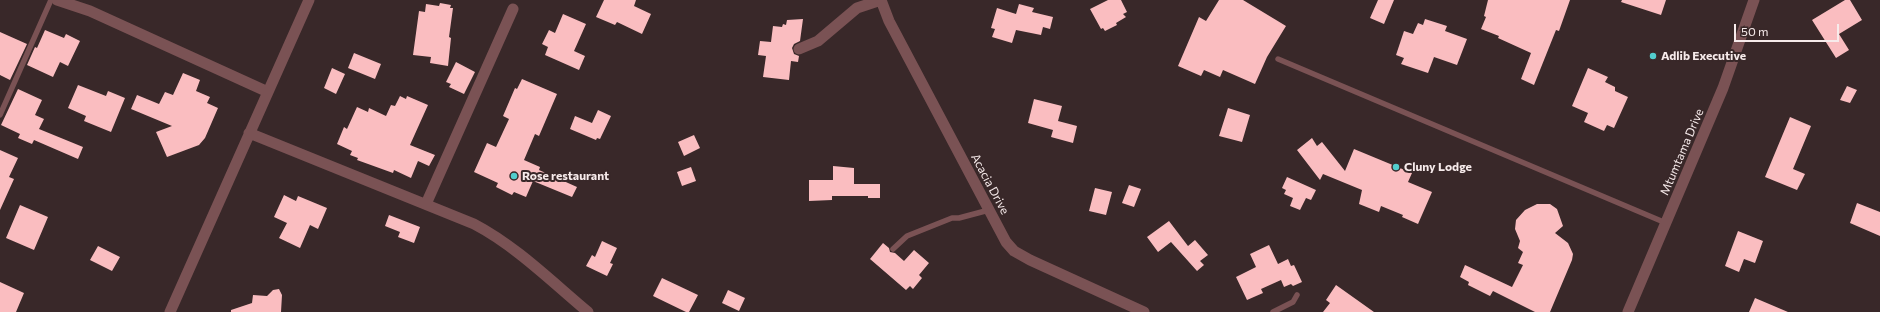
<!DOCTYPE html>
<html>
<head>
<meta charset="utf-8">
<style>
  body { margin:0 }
  #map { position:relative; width:1880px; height:312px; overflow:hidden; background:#392829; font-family:Commissioner,sans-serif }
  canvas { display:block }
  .scale { position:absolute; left:1734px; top:24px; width:105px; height:18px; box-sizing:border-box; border:2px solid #f7ebeb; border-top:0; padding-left:5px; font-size:12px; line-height:14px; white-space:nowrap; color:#f7ebeb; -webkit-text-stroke:3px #392829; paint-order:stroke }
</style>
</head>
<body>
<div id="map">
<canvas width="1880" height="312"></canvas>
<div class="scale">50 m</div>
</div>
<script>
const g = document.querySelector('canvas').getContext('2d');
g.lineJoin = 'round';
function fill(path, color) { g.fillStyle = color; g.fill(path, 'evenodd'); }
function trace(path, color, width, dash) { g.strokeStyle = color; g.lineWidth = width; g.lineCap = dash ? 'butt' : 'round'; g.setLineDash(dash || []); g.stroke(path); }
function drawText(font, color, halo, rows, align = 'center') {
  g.font = font + ' Commissioner,sans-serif'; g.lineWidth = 4; g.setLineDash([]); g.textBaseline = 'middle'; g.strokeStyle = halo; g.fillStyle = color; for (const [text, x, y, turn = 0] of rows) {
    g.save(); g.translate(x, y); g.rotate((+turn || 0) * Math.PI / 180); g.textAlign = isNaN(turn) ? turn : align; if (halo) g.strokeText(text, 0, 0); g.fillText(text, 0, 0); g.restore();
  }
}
const building = new Path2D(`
  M604 0H636L634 6 651 14 642 34 617 22 615 25 596 17Z
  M1108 0H1121L1127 12 1123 14 1126 17 1116 23 1117 25 1105 31 1103 28 1101 29 1090 9Z
  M1219 0H1243L1286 26 1267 57 1255 84 1223 70 1220 77 1204 70 1201 76 1178 66 1199 17 1206 21Z
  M1378 0H1394L1384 24 1370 18Z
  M1488 0H1570L1559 31 1556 30 1534 85 1521 79 1531 53 1498 38 1499 36 1481 29 1486 17 1484 16Z
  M1622 0H1666L1661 15 1621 2Z
  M1845 0H1850L1862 20 1839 34 1849 50 1836 58 1812 20Z
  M440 3 451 5 450 8H453L449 37 451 38 448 66 430 63 431 57 413 55 419 11 425 12 426 4 439 6Z
  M1019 4 1034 8 1032 12 1053 17 1050 29 1043 27 1041 35 1016 30 1012 43 992 37 995 29 991 28 997 8 1016 14Z
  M563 14 586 24 574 51 585 56 579 70 545 55 548 47 542 44 549 30 555 33Z
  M803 19 800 41 794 44 792 48 794 54 799 56 798 62 791 61 789 80 763 77 766 56 758 55 760 41 771 42 773 26 782 27 783 24 786 25 787 20Z
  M1425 19 1447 26 1445 31 1467 39 1457 65 1434 57 1428 73 1401 64 1404 58 1396 55 1404 31 1413 34 1418 23 1423 25Z
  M45 30 64 38 66 34 80 41 68 66 60 62 53 77 27 65 35 47 37 48Z
  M0 32 27 44 10 80 0 75Z
  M354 53 381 64 375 79 348 68Z
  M456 62 475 72 464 94 449 87 451 84 446 82Z
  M332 68 345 74 336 94 324 88Z
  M1588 68 1608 77 1605 82 1615 87V91L1628 97 1614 128 1607 125 1604 131 1584 122 1588 113 1572 106Z
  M183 73 200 80 196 91 210 97 207 103 218 108 205 138 199 145 167 157 156 132 172 126 131 109 137 95 159 104 165 92 173 95Z
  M522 79 557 94 539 136 535 134 524 160 540 167 539 170 577 187 572 197 533 181 526 197 514 192 512 195 496 187 498 183 474 172 487 143 496 147 509 119 503 116 515 88 517 89Z
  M78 85 106 96 108 91 125 98 111 132 84 121 86 116 68 108Z
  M1847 86 1857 90 1850 103 1840 100Z
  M18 89 42 100 35 115 44 119 39 129 83 147 78 159 34 140 32 144 18 138 20 134 1 125Z
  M400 96 406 99 407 96 428 105 410 145 435 155 429 166 418 161 411 178 394 170 393 173 357 160 358 158 350 155 352 151 337 144 344 127 347 129 357 107 368 112 369 108 386 116 391 105 395 106Z
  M1034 99 1062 106 1058 121 1077 126 1073 143 1051 137 1053 130 1028 123Z
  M1228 108 1250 115 1242 142 1219 136Z
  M598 110 611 116 600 139 597 138 596 140 570 129 575 116 592 123Z
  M1790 117 1811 126 1793 169 1805 174 1797 190 1765 177Z
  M694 135 700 148 684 156 678 142Z
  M1312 138 1317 146 1322 142 1345 171 1354 149 1412 173 1408 182 1432 192 1418 224 1402 217 1403 215 1381 206 1379 212 1359 204 1362 190 1323 174 1320 180 1297 150Z
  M0 150 18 158 9 177 14 179 0 210Z
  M833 166 854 168V184H880V198H868V196H832V200L809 201V180H833Z
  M691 167 696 181 682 186 677 172Z
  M1287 177 1316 190 1311 200 1306 198 1300 210 1290 206 1293 198 1284 194 1286 190 1282 188Z
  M1129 185 1141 189 1134 207 1122 203Z
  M1095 188 1112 192 1106 215 1089 211Z
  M284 195 296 201 298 196 327 208 318 229 310 225 300 248 279 238 287 223 274 217Z
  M1857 203 1880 212V236L1850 223Z
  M1537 204H1550L1557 209 1563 226 1555 233 1568 243 1573 254 1572 260 1550 312H1535L1493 291 1490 296 1468 285 1469 282 1460 277 1465 265 1512 287 1523 265 1518 263 1523 252 1518 248 1520 241 1515 229 1516 220 1525 210Z
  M20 205 48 217 34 250 6 238Z
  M389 215 420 227 414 243 398 237 400 232 385 226Z
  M1169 221 1188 246 1195 240 1208 255 1200 261 1204 265 1197 271 1171 242 1158 252 1147 237Z
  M1738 231 1763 241 1755 263 1744 259 1739 272 1725 266Z
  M602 241 617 248 610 263 613 264 607 276 586 266 592 255 595 257Z
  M883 243 889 248 890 252 895 253 904 261 914 250 929 263 919 275 922 278 913 289 910 286 906 290 870 259Z
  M1269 245 1278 264 1288 259 1291 266 1294 265 1302 282 1293 286 1291 284 1284 287 1281 280 1261 289 1263 293 1247 300 1236 277 1256 267 1250 254Z
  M98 246 120 257 112 271 90 260Z
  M662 278 698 295 689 312H686L653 296Z
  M0 282 24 293 16 312H0Z
  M1336 285 1374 312H1323L1330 303 1326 300Z
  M279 289 282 295 281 312H231V310L252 303 253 295 267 296 273 290Z
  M728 290 745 298 739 311 722 303Z
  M1755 298 1788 312H1749Z`);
const service = new Path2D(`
  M1278 59 1666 223
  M0 115 51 0
  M893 249 907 236 952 218H959L989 210
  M1273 312 1293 302 1297 295`);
const minor = new Path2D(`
  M57 0 90 11 268 92
  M881 0 889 21 1006 242 1014 251 1030 260 1144 312
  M799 49 818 41 857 8 881 0
  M249 133 474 224C516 246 552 282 588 312
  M426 204 513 9
  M170 312 309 0
  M1628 312 1723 88 1754 0`);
const markers = [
  [1653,56,4,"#52cdcd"],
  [1396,167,4,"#52cdcd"],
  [514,176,4,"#52cdcd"]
];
const poiNames = [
  ["Adlib Executive",1661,56],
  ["Cluny Lodge",1404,167],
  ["Rose restaurant",522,176]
];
const streetNames = [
  ["Mtumtama Drive",1682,152,-67],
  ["Acacia Drive",990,184,62]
];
fill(building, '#fabdc0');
trace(service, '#7a5254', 5.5);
trace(minor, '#7a5254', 11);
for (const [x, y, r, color] of markers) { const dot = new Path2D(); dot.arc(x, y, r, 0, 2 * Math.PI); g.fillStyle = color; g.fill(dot); trace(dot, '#392829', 1.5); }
drawText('bold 12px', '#f7ebeb', '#392829', poiNames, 'left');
drawText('12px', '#f7ebeb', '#392829', streetNames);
</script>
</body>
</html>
